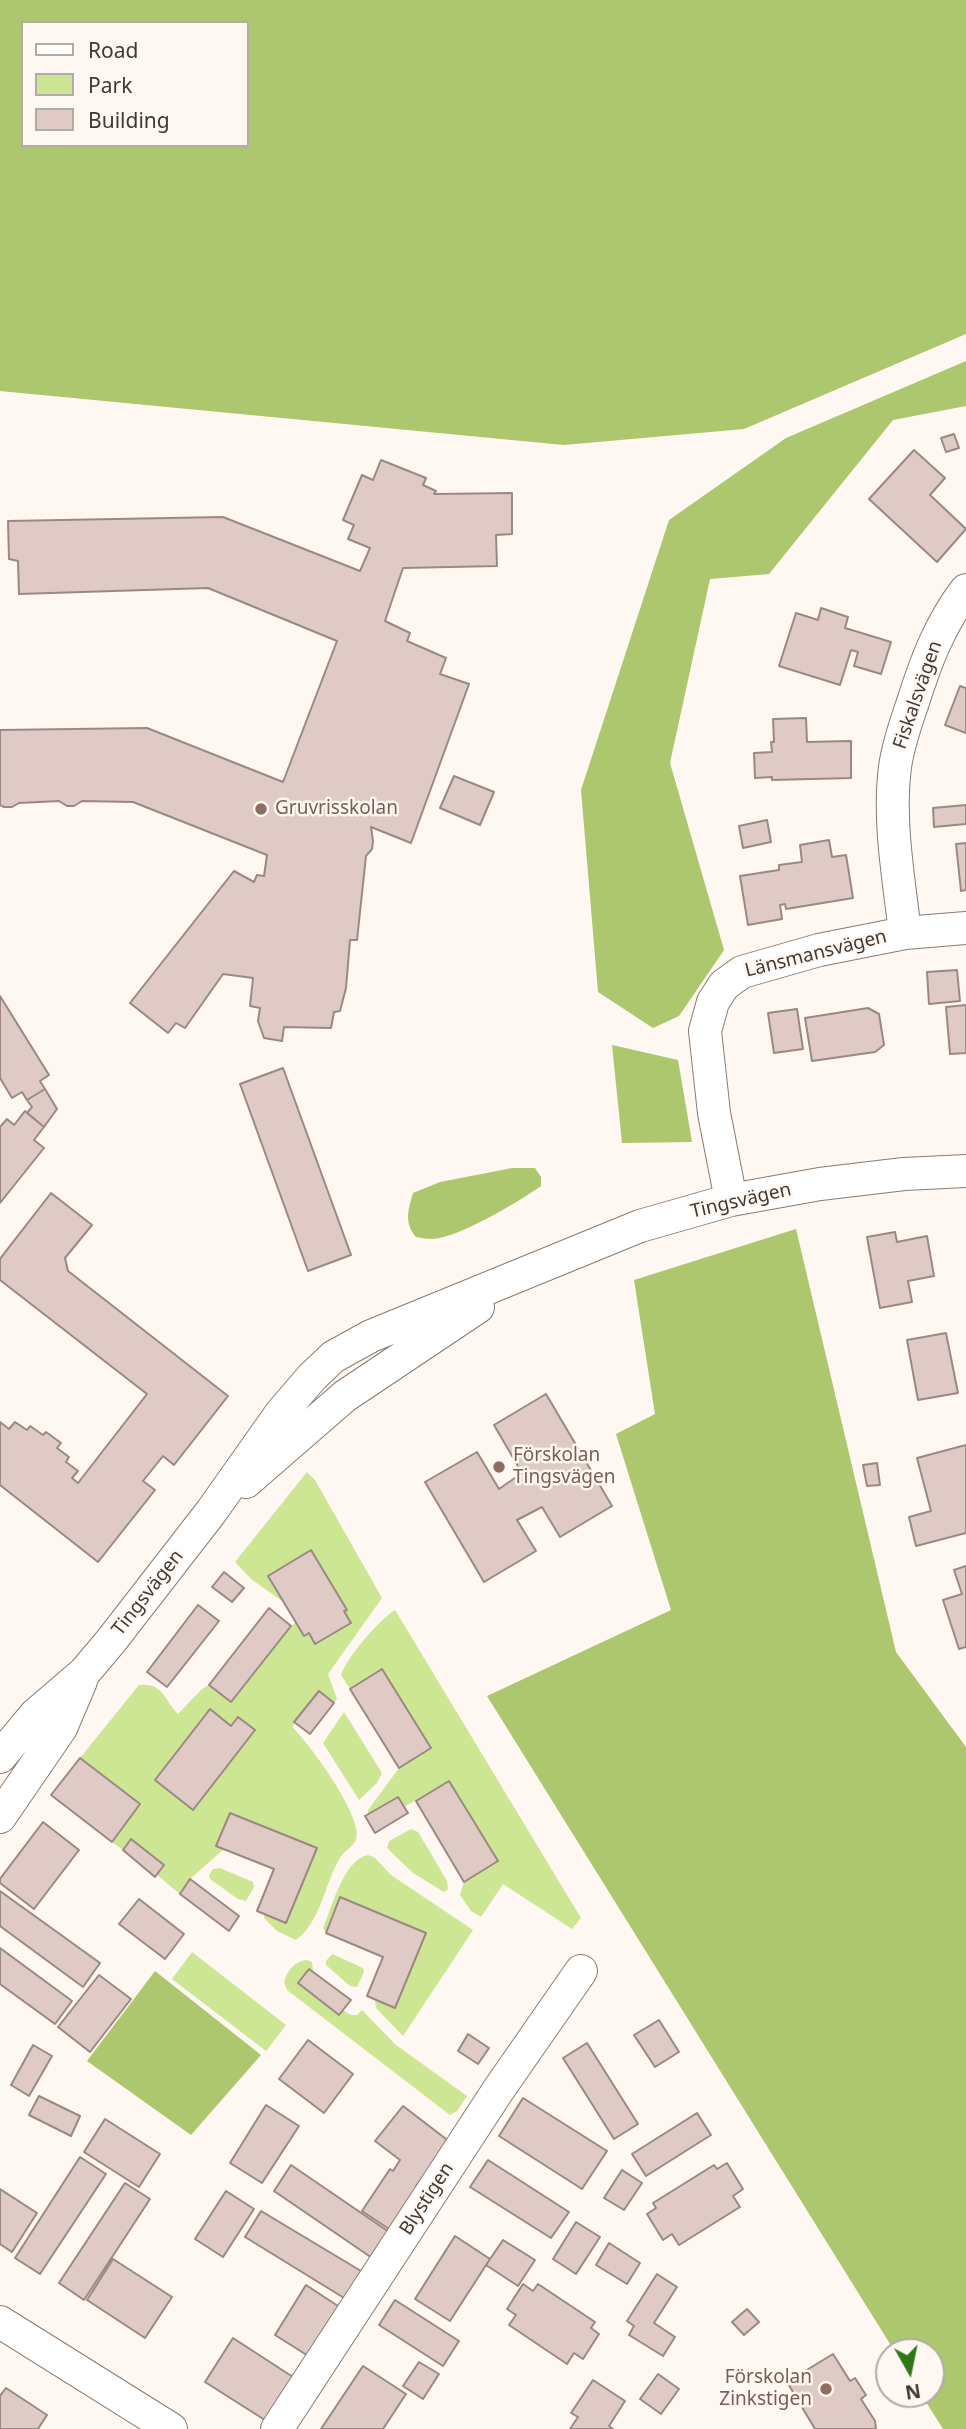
<!DOCTYPE html>
<html>
<head>
<meta charset="utf-8">
<style>
  body { margin:0 }
  #map { position:relative; width:966px; height:2429px; overflow:hidden; background:#fef7f2; font-family:"Noto Sans",sans-serif }
  canvas { display:block }
  .legend { position:absolute; left:21px; top:21px; width:228px; height:126px; box-sizing:border-box; background:#fef7f2; border:2px solid #b2aba6; margin:0; padding:9px 12px; list-style:none; font-size:21px; color:#403934 }
  .legend li { display:flex; align-items:center; gap:14px; height:35px }
  .legend b { width:35px; border:2px solid #b2aba6 }
  .north { position:absolute; left:875px; top:2338px; width:70px; height:70px; box-sizing:border-box; background:#fef7f2; border:2px solid #b2aba6; border-radius:50%; rotate:171deg; font-size:19px; font-weight:700; line-height:28px; text-align:center; color:#403934 }
  .north::after { content:''; display:block; margin:auto; width:24px; height:32px; background:#307719; clip-path:polygon(50% 0,100% 100%,50% 72%,0 100%) }
</style>
</head>
<body>
<div id="map">
<canvas width="966" height="2429"></canvas>
<ul class="legend">
<li><b style="height:9px;background:#fff"></b>Road</li>
<li><b style="height:19px;background:#cce693"></b>Park</li>
<li><b style="height:19px;background:#e0cac5"></b>Building</li>
</ul>
<div class="north">N</div>
</div>
<script>
const g = document.querySelector('canvas').getContext('2d');
g.lineJoin = 'round';
function fill(path, color) { g.fillStyle = color; g.fill(path, 'evenodd'); }
function trace(path, color, width, dash) { g.strokeStyle = color; g.lineWidth = width; g.lineCap = dash ? 'butt' : 'round'; g.setLineDash(dash || []); g.stroke(path); }
function drawText(font, color, halo, rows, align = 'center') {
  g.font = font + ' "Noto Sans",sans-serif'; g.lineWidth = 5; g.setLineDash([]); g.textBaseline = 'middle'; g.strokeStyle = halo; g.fillStyle = color; for (const [text, x, y, turn = 0] of rows) {
    g.save(); g.translate(x, y); g.rotate((+turn || 0) * Math.PI / 180); g.textAlign = isNaN(turn) ? turn : align; if (halo) g.strokeText(text, 0, 0); g.fillText(text, 0, 0); g.restore();
  }
}
const green = new Path2D(`
  M307 1472 315 1480 382 1598 328 1674 337 1699 334 1703 318 1691 294 1722 293 1728C309 1743 364 1818 356 1839 354 1846 347 1849 342 1855 337 1862 333 1871 330 1879 322 1900 315 1926 296 1940L277 1931 264 1918V1914L286 1923 316 1848 230 1813 217 1846 224 1849 190 1879 180 1894 156 1874 163 1865 132 1839 123 1850 112 1842 140 1804 80 1758 139 1685C163 1682 164 1700 178 1714L202 1689 209 1685 231 1702 291 1626 296 1622 304 1635 309 1633 316 1644 351 1623 344 1611 347 1609 311 1550 269 1576 285 1603 251 1579 235 1562ZM210 1709 231 1726 239 1717 255 1730 192 1809 155 1780Z
  M395 1610 581 1918 572 1929 503 1884 481 1917 471 1911 460 1895 464 1882 498 1861 449 1781 404 1807 397 1797 368 1814V1810L399 1768 431 1748 381 1670 350 1689 341 1675C347 1657 378 1621 395 1610Z
  M344 1712 382 1773 377 1783 359 1800 323 1743Z
  M411 1829 418 1832 447 1881 448 1889 444 1892 413 1873 387 1848 389 1841Z
  M368 1855 375 1858 391 1875 473 1930 403 2036 376 2008 375 2000 396 2008 426 1933 341 1898 326 1933 323 1928C332 1907 344 1859 368 1855Z
  M220 1868 253 1882 254 1887 246 1901 238 1899 210 1879 209 1875 213 1869Z
  M192 1952 286 2025 266 2051 172 1979Z
  M332 1954 363 1968 364 1972 357 1987 350 1986 326 1965V1961Z
  M306 1960 312 1962 313 1971 309 1969 298 1984 339 2015 343 2010 351 2015H357L362 2010 396 2045 467 2096 457 2111 450 2115 287 1990 284 1982C287 1971 294 1962 306 1960Z`);
const forest = new Path2D(`
  M0 0H966V334L744 429 564 445 0 391ZM23 23H247V145H23Z
  M966 361V406L893 420 769 574 710 579 670 763 724 950 679 1016 653 1028 598 992 581 790 669 520 786 438Z
  M612 1045 678 1060 692 1142 622 1143Z
  M512 1168H535L541 1177V1186C518 1202 460 1237 433 1239 428 1239 422 1238 416 1237 404 1223 408 1210 413 1193L440 1182Z
  M796 1229 896 1652 966 1747V2429H943L921 2394H931V2352H895L487 1696 671 1610 616 1434 655 1414 634 1280Z
  M155 1971 261 2055 191 2135 87 2061Z`);
const building = new Path2D(`
  M954 434 959 448 946 452 941 438Z
  M914 450 945 478 930 495 966 529 937 562 869 499Z
  M381 460 426 478 423 485 436 491 434 494 512 493V534L496 535 497 566 403 568 385 621 410 633 407 641 446 658 440 674 469 684 411 843 371 827 373 841 372 849 366 856 357 940H350L346 988 340 1011 334 1012 331 1028 284 1027 282 1041 264 1038 258 1021 260 1008 250 1006 253 978 223 974 185 1028 176 1023 168 1033 130 1003 234 871 254 882 257 875 264 876 267 855 133 802 82 801 74 806H67L59 801 19 803 12 807H4L0 805V730L147 728 283 782 337 641 208 588 19 594 18 561 9 559 8 521 223 517 360 571 370 548 348 539 354 525 343 520 362 475 373 480Z
  M821 608 848 617 845 628 891 642 881 674 854 666 858 652 851 650 840 685 779 666 796 613 818 620Z
  M960 686 966 688V733L945 725Z
  M806 718 807 742 851 741V778L772 780V777L755 778 754 753 772 752 771 742H774L773 719Z
  M454 776 494 792 480 825 440 808Z
  M966 805V824L934 827 933 808Z
  M767 820 771 842 743 848 739 826Z
  M829 840 832 857 846 855 853 898 786 909 785 904 780 905 782 919 748 925 740 876 779 870V865L802 862 800 845Z
  M966 843V890L961 891 956 844Z
  M957 970 960 1001 929 1004 927 972Z
  M0 996 49 1075 40 1081 45 1089 27 1100 22 1092 12 1098 0 1078Z
  M966 1005V1053L950 1054 946 1007Z
  M868 1008 879 1014 884 1045 875 1052 812 1061 805 1018Z
  M797 1009 803 1049 774 1053 768 1013Z
  M283 1068 351 1255 308 1271 240 1084Z
  M45 1089 57 1109 44 1127 27 1113 32 1107 27 1100Z
  M25 1111 44 1127 34 1140 44 1148 0 1203V1127L7 1119 14 1125Z
  M51 1193 92 1225 65 1258 68 1271 228 1396 174 1465 163 1456 143 1481 155 1490 98 1562 0 1485V1422L9 1429 15 1422 27 1430 30 1426 43 1435 46 1432 61 1443 57 1448 69 1457 66 1462 78 1471 72 1478 78 1483 147 1394 0 1280V1259Z
  M895 1232 897 1242 927 1236 934 1276 908 1281 912 1302 880 1308 867 1237Z
  M946 1333 958 1393 918 1400 907 1340Z
  M546 1394 612 1506 560 1537 542 1507 517 1520 536 1551 484 1582 425 1482 477 1452 499 1489 522 1473 494 1425Z
  M966 1445V1533L916 1546 909 1517 931 1511 917 1458Z
  M877 1463 880 1485 867 1486 863 1465Z
  M311 1550 347 1610 344 1611 351 1623 315 1644 309 1633 304 1636 268 1576Z
  M966 1566V1647L959 1649 943 1600 962 1594 954 1570Z
  M224 1572 244 1588 232 1602 212 1587Z
  M198 1605 219 1621 167 1687 147 1672Z
  M269 1608 291 1626 231 1702 209 1685Z
  M382 1669 431 1748 399 1768 350 1689Z
  M319 1691 334 1703 310 1734 294 1722Z
  M210 1709 231 1726 238 1717 255 1730 193 1810 155 1780Z
  M80 1758 140 1804 112 1842 51 1795Z
  M449 1781 498 1861 464 1882 416 1801Z
  M398 1797 408 1813 375 1833 365 1816Z
  M230 1813 317 1848 286 1923 257 1911 274 1869 216 1846Z
  M43 1822 79 1850 34 1909 0 1883V1879Z
  M131 1839 164 1865 155 1877 123 1850Z
  M190 1879 239 1916 229 1931 180 1894Z
  M0 1891 100 1963 83 1987 0 1926Z
  M340 1897 426 1933 395 2008 367 1996 383 1957 326 1933Z
  M139 1899 184 1934 165 1959 119 1924Z
  M0 1948 72 2001 55 2024 0 1984Z
  M309 1969 351 2000 339 2015 298 1983Z
  M99 1975 131 1999 90 2052 58 2027Z
  M659 2020 679 2052 655 2067 634 2035Z
  M468 2034 489 2048 478 2064 458 2051Z
  M308 2040 353 2074 324 2113 279 2079Z
  M587 2043 638 2124 614 2139 563 2058Z
  M33 2045 52 2056 29 2096 11 2085Z
  M39 2096 80 2116 71 2136 29 2115Z
  M523 2098 607 2151 582 2189 499 2136Z
  M266 2105 299 2126 262 2183 230 2163Z
  M403 2106 450 2142 416 2186 423 2191 395 2233 362 2211 390 2169 393 2171 400 2160 375 2141Z
  M697 2113 711 2135 646 2176 632 2154Z
  M105 2119 160 2154 139 2187 84 2152Z
  M80 2157 106 2174 40 2274 15 2258Z
  M488 2160 569 2212 551 2238 470 2187Z
  M727 2163 743 2189 733 2196 740 2207 679 2245 672 2234 663 2240 647 2214 656 2208 653 2203 714 2165 717 2169Z
  M291 2165 392 2234 375 2260 274 2191Z
  M622 2170 642 2183 624 2210 604 2198Z
  M125 2183 150 2199 84 2300 59 2283Z
  M0 2189 37 2213 12 2252 0 2244Z
  M226 2191 254 2209 223 2257 195 2239Z
  M261 2211 366 2274 349 2301 245 2237Z
  M576 2222 600 2237 576 2274 553 2259Z
  M455 2236 490 2259 450 2321 415 2299Z
  M503 2240 535 2260 518 2286 486 2265Z
  M609 2243 640 2263 627 2284 596 2265Z
  M113 2259 172 2297 145 2338 87 2300Z
  M657 2274 677 2287 654 2323 675 2337 663 2356 629 2335 634 2326 627 2321Z
  M523 2284 533 2291 538 2284 595 2322 591 2328 599 2334 583 2359 574 2353 567 2364 509 2325 516 2315 507 2309Z
  M306 2285 341 2308 310 2357 275 2335Z
  M395 2300 459 2341 443 2366 379 2325Z
  M747 2309 759 2322 744 2335 732 2322Z
  M233 2338 296 2379 268 2422 205 2382Z
  M833 2354 850 2381 855 2378 866 2395 861 2399 875 2421 876 2429H815L787 2382Z
  M419 2362 439 2374 423 2399 403 2386Z
  M363 2366 406 2394 383 2429H321Z
  M658 2374 679 2389 661 2414 640 2399Z
  M593 2380 625 2401 609 2426 613 2429H570L578 2417 571 2413Z
  M6 2388 47 2415 38 2429H0V2396Z`);
const minor = new Path2D(`
  M905 933C899 879 888 822 895 767 898 746 905 725 912 705 925 664 939 625 966 590
  M731 1200 714 1113 705 1031 713 1002 724 985 742 972 819 950 905 933 966 928
  M246 1482 345 1396 478 1307
  M0 1757 35 1715 84 1673 111 1641 211 1512 281 1413 312 1377 333 1357 371 1336 640 1226 731 1200 820 1184 904 1174 966 1171
  M0 1817 61 1728 81 1681
  M0 2322 171 2429
  M277 2429 499 2089 581 1971`);
const markers = [
  [261,809,7,"#8d6e63"],
  [499,1467,7,"#8d6e63"],
  [826,2389,7,"#8d6e63"]
];
const streetNames = [
  ["Fiskalsvägen",918,695,-71],
  ["Länsmansvägen",816,954,-14],
  ["Tingsvägen",741,1201,-13],
  ["Tingsvägen",148,1593,-52],
  ["Blystigen",427,2199,-57]
];
const educationNames = [
  ["Gruvrisskolan",275,809],
  ["Förskolan",513,1456],
  ["Tingsvägen",513,1478],
  ["Förskolan",812,2378,"right"],
  ["Zinkstigen",812,2400,"right"]
];
fill(green, '#cce693');
fill(forest, '#acc76d');
fill(building, '#e0cac5');
trace(building, '#9c8882', 2);
trace(minor, '#8a7b6f', 34);
trace(minor, '#fff', 32);
for (const [x, y, r, color] of markers) { const dot = new Path2D(); dot.arc(x, y, r, 0, 2 * Math.PI); g.fillStyle = color; g.fill(dot); trace(dot, '#fef7f2', 2.5); }
drawText('19px', '#403934', '#fef7f2', streetNames);
drawText('19px', '#785e54', '#fef7f2', educationNames, 'left');
</script>
</body>
</html>
